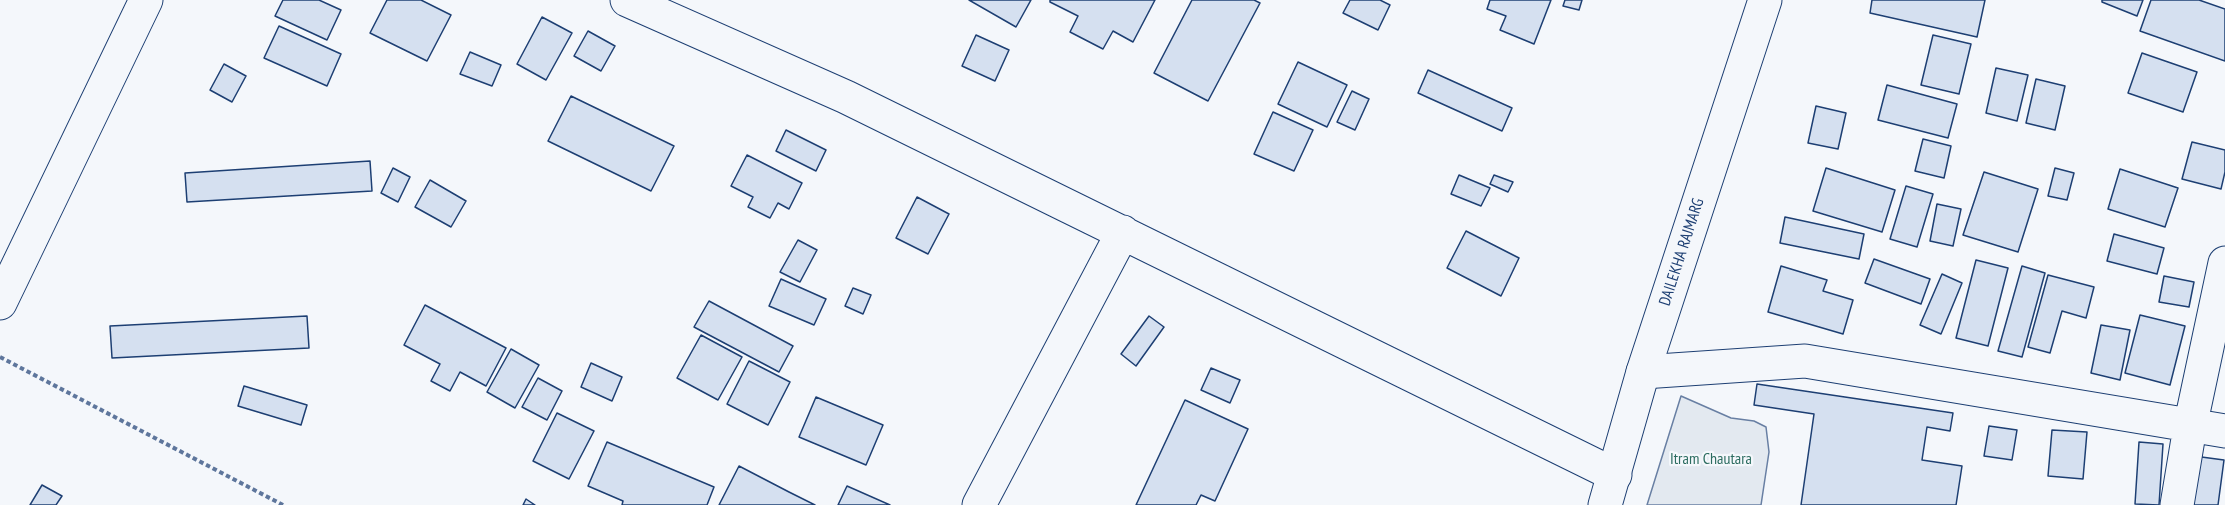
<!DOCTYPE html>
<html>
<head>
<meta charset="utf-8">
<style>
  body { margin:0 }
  canvas { display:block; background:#f4f7fb }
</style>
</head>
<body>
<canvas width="2225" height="505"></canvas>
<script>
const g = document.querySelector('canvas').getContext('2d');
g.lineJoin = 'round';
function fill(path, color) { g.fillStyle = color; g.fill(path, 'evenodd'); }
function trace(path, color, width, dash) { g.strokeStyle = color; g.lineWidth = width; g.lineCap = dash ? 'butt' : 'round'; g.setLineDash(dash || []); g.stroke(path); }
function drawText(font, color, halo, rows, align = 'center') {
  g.font = font + ' "PT Sans Narrow",sans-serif'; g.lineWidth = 4.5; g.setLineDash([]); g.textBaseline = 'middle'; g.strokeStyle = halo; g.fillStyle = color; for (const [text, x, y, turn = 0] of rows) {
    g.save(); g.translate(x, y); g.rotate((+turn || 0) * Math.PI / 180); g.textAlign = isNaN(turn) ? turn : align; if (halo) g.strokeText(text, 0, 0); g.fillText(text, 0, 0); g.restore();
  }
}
const green = new Path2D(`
  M1681 396 1731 418 1754 421 1766 427 1769 452 1761 505H1647Z`);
const building = new Path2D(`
  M283 0H319L341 10 327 40 275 16Z
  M387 0H421L451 15 427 61 370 33Z
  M969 0H1031L1016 27Z
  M1050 0H1155L1133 42 1113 31 1103 49 1070 32 1078 16 1050 2Z
  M1192 0H1254L1260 3 1208 101 1154 73Z
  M1350 0H1380L1390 5 1378 30 1343 13Z
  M1490 0H1551L1534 44 1500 30 1506 16 1487 9Z
  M1565 0H1582L1579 10 1563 6Z
  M1872 0H1985L1977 37 1870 13Z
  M2102 0H2143L2137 16 2102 2Z
  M2151 0H2199L2225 9V61L2140 31Z
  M542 17 572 33 546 80 517 64Z
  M279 26 341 54 327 86 264 58Z
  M588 31 615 46 601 71 574 56Z
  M976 35 1009 50 995 81 962 66Z
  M1933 35 1971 44 1959 94 1921 85Z
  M470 52 501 65 492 86 460 74Z
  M2142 53 2197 72 2183 112 2128 93Z
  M1298 62 1347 85 1327 127 1278 104Z
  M224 64 246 76 232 102 210 90Z
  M1996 68 2028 75 2017 121 1986 113Z
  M1428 70 1512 108 1502 131 1418 93Z
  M2036 79 2065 86 2055 130 2026 123Z
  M1887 85 1957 104 1948 138 1878 120Z
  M1352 91 1369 99 1355 130 1337 122Z
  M571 96 674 146 651 191 548 141Z
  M1816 106 1846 113 1838 149 1808 143Z
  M1273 112 1313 130 1294 171 1254 154Z
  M786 130 826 150 816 171 776 151Z
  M1923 139 1951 146 1944 178 1915 171Z
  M2192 142 2225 150V172L2221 189 2182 179Z
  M747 155 802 183 789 209 778 203 770 218 748 207 753 197 731 186Z
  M370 161 372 191 187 202 185 173Z
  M393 168 410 177 398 202 381 193Z
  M1826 168 1895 190 1882 232 1813 211Z
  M2055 168 2074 173 2067 200 2048 196Z
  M2120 169 2178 188 2165 227 2108 209Z
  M1984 172 2038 189 2018 252 1963 235Z
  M1459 175 1490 188 1481 206 1451 194Z
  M1494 175 1513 182 1508 192 1490 184Z
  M430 180 466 201 451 227 415 207Z
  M1906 186 1933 194 1917 247 1890 239Z
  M917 197 949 214 928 254 896 238Z
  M1937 204 1961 209 1953 246 1930 241Z
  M1785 217 1864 234 1859 259 1780 243Z
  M1466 231 1519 258 1501 296 1447 268Z
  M2114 234 2164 248 2157 274 2107 261Z
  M798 240 817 250 800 282 780 272Z
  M1874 259 1930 279 1921 304 1865 283Z
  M1976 260 2008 268 1988 346 1956 338Z
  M1781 266 1827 280 1823 291 1853 300 1843 334 1768 312Z
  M2022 266 2045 273 2022 357 1998 351Z
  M1942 274 1962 283 1941 334 1920 325Z
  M2048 275 2094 287 2086 318 2062 311 2050 353 2028 347Z
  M2164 276 2194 282 2189 307 2159 302Z
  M781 279 826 299 814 325 769 306Z
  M853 288 871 295 863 314 845 306Z
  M709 301 793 346 779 372 694 327Z
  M425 305 506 348 486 386 460 372 450 391 431 381 440 364 404 345Z
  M2140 315 2185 326 2170 385 2125 373Z
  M307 316 309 348 112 358 110 326Z
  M1149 316 1164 327 1136 366 1121 354Z
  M2101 325 2130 330 2120 380 2091 373Z
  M701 335 742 357 718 400 677 378Z
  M511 349 539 365 515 408 487 392Z
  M749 361 790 382 768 425 727 404Z
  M591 363 622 377 612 401 581 387Z
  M1211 368 1240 380 1230 403 1201 390Z
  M538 378 562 391 547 420 522 407Z
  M1757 384 1953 413 1950 431 1927 427 1922 460 1962 466 1956 505H1801L1814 414 1754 405Z
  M244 386 307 405 301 425 238 406Z
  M816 397 883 425 866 465 799 437Z
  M1185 400 1248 429 1215 501 1201 495 1196 505H1136Z
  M557 413 594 431 569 479 533 461Z
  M1989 426 2017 430 2012 460 1984 456Z
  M2052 430 2087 432 2083 479 2048 476Z
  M607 442 714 487 707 505H622L623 501 588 486Z
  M2139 442 2163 444 2159 505 2135 504Z
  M2194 456 2224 460 2218 505H2186Z
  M739 466 789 492 815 505H719Z
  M42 485 62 496 56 505H30Z
  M847 486 890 505H838Z
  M526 499 535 505H523Z`);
const path = new Path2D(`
  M0 357 283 505`);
const minor = new Path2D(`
  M627 0 846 97 1615 475
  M0 303 146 0
  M1643 372 1805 361 2225 431
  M979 505 1123 232
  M2177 505 2190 427 2225 263`);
const major = new Path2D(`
  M1605 505 1643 372 1765 0`);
const streetNames = [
  ["DAILEKHA RAJMARG",1682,252,-72]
];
const parkNames = [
  ["Itram Chautara",1711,459]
];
fill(green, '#e3e9f0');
trace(green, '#687fa3', 1.5);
fill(building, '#d5e0f0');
trace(building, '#1d3f73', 1.5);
trace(minor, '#1d3f73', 35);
trace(major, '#1d3f73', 35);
trace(path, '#5e769c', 4, [4.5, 3]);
trace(minor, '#f4f7fb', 33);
trace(major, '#f4f7fb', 33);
drawText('16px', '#1d3f73', '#f4f7fb', streetNames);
drawText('16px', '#2c6c60', '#f4f7fb', parkNames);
</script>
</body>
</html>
